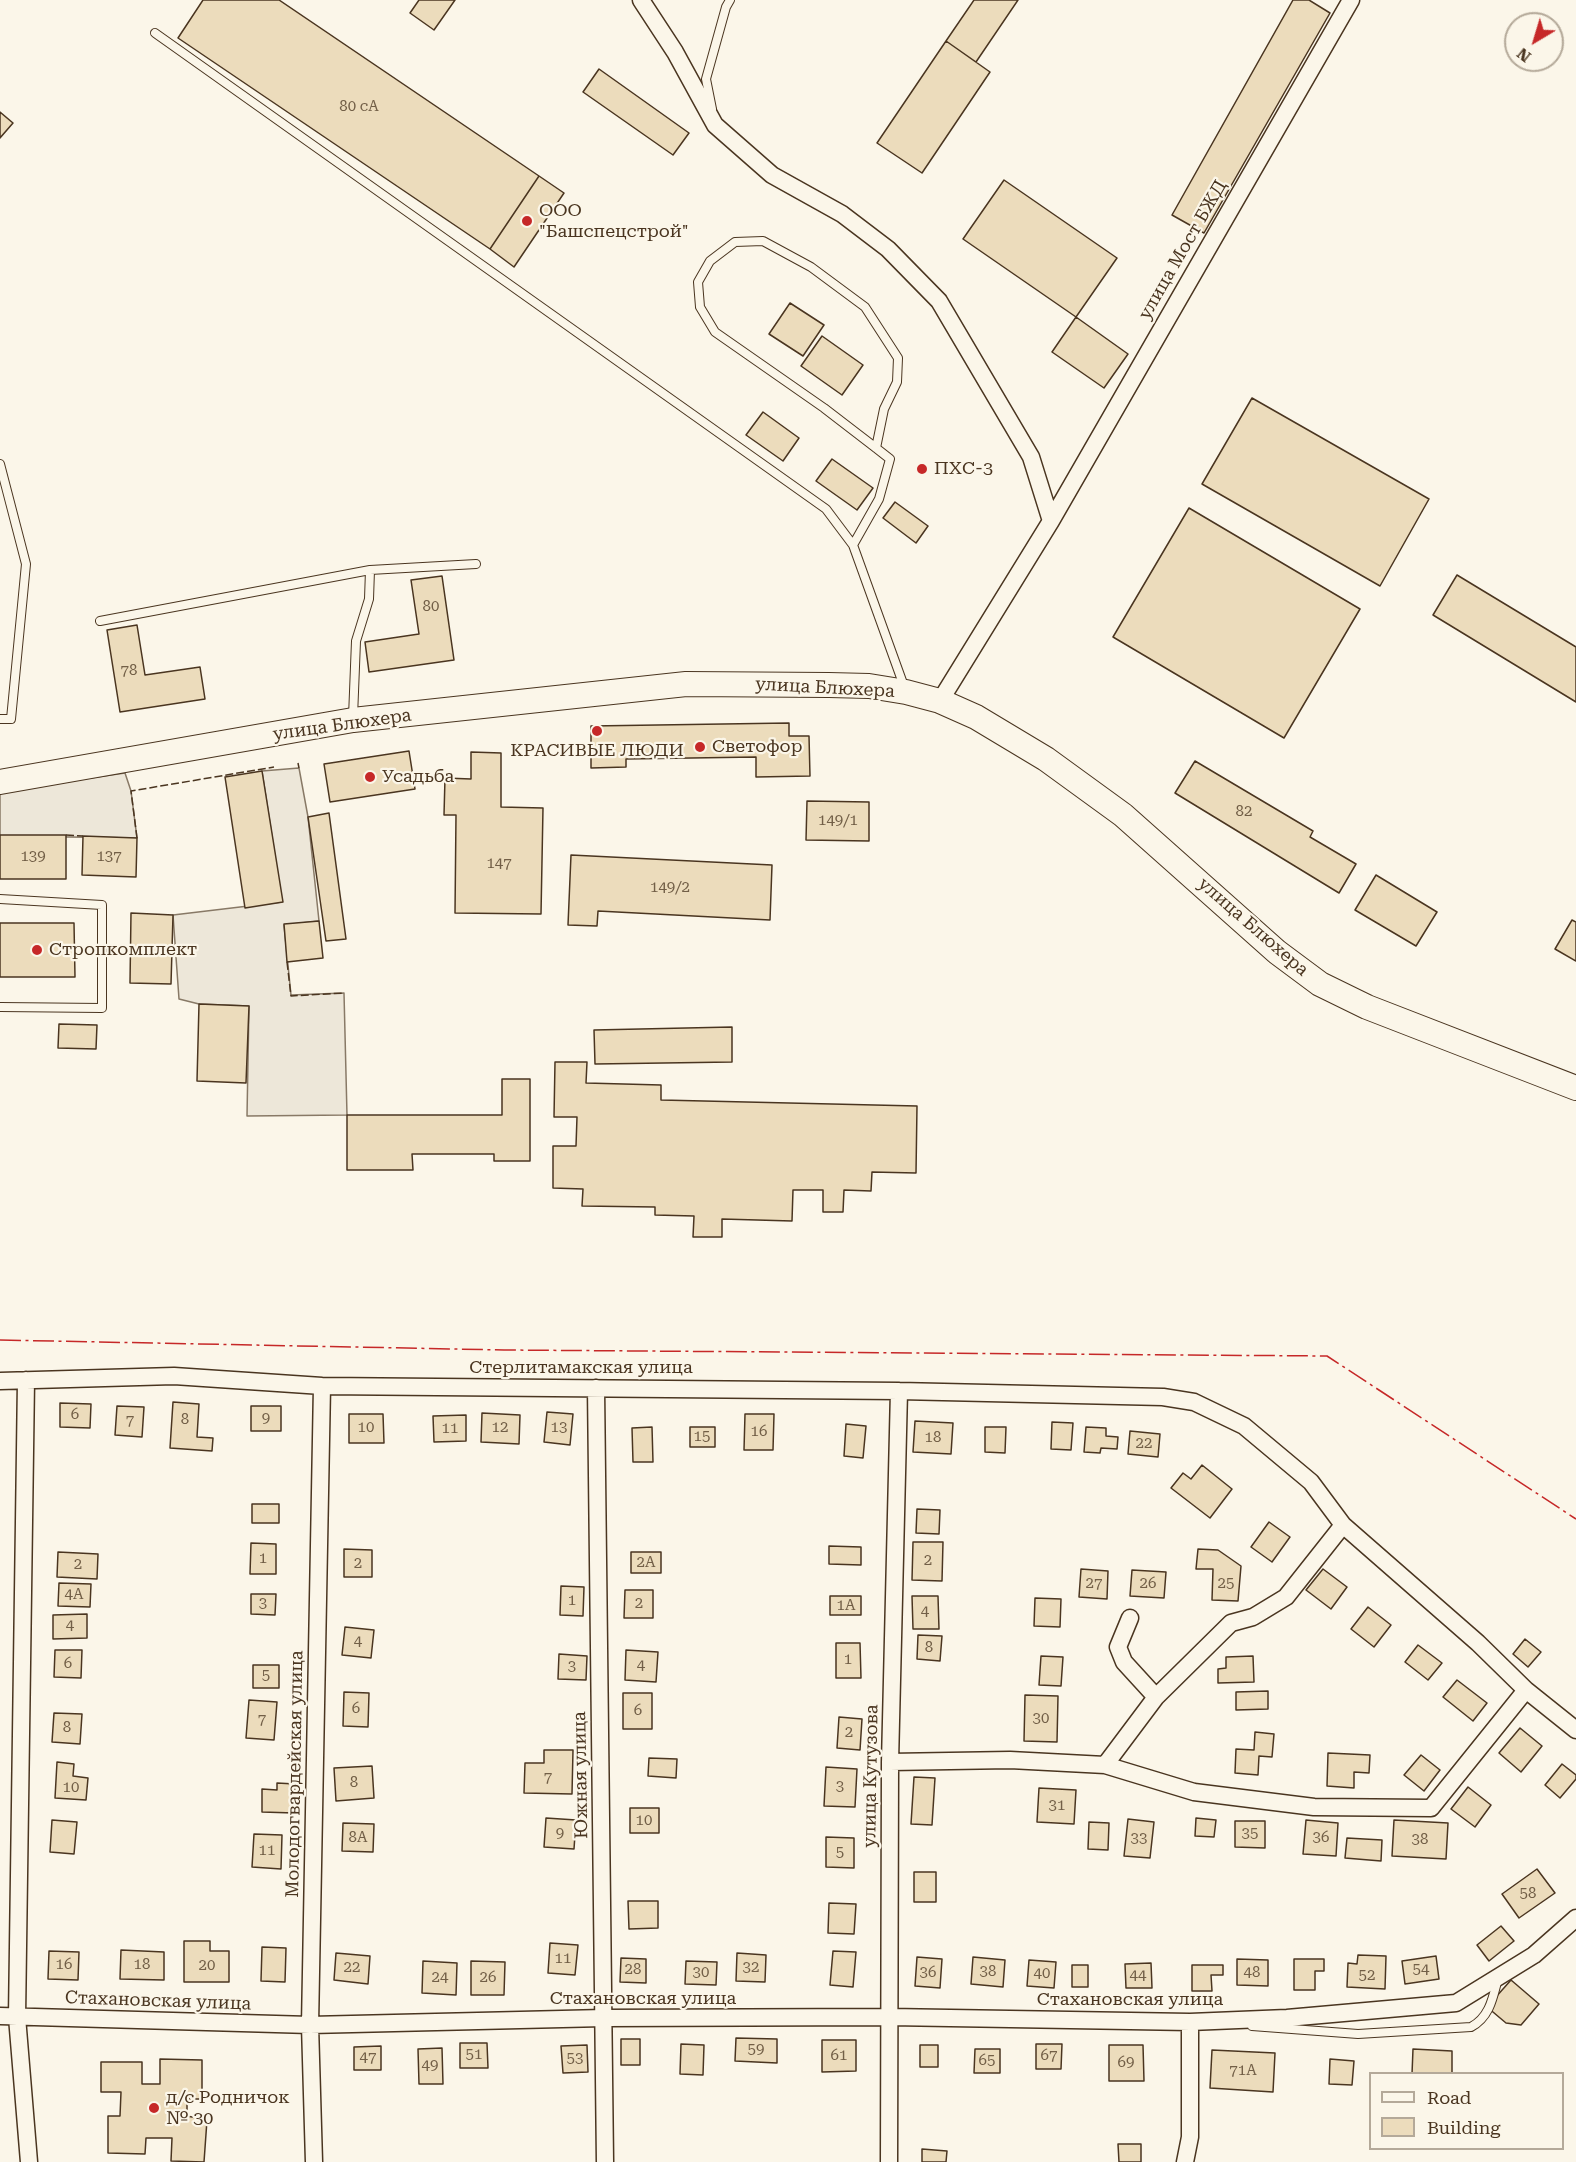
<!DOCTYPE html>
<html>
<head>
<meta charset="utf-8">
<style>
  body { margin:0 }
  #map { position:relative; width:1576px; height:2162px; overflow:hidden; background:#fbf6e9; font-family:"Roboto Serif",serif }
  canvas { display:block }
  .legend { position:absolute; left:1369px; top:2072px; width:195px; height:78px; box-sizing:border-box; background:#fbf6e9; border:2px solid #b4a999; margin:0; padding:8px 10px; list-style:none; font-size:18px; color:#4a3520 }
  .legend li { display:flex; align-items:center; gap:12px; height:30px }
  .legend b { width:30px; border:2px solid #b4a999 }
  .north { position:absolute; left:1504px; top:12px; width:60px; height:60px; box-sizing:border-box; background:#fbf6e9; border:2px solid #b4a999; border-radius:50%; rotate:218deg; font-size:16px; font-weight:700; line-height:24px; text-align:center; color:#4a3520 }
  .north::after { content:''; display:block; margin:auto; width:21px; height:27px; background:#c62828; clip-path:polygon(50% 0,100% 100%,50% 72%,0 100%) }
</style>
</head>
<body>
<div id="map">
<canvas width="1576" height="2162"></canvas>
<ul class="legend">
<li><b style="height:8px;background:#fbf6e9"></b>Road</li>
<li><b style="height:16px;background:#ecdcbc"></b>Building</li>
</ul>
<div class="north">N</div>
</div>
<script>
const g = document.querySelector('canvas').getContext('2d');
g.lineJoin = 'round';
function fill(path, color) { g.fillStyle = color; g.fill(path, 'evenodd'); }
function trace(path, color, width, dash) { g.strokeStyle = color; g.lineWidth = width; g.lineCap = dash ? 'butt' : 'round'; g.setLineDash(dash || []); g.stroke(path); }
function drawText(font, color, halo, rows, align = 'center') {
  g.font = font + ' "Roboto Serif",serif'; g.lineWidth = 4.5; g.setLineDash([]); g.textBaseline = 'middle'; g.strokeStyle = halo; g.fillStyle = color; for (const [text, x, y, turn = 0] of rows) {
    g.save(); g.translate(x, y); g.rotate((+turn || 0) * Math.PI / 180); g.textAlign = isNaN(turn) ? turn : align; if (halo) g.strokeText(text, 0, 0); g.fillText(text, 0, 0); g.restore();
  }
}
const parking = new Path2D(`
  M299 768 308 817 319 921 284 925 291 995 344 993 347 1115 247 1116 249 1006 199 1004 179 999 173 915 282 902 262 771Z
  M125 773 131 791 137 838 0 836V791Z`);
const building = new Path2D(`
  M203 0H279L539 176 490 249 178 38Z
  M419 0H455L434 30 410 13Z
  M974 0H1018L976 62 946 41Z
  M1293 0H1309L1330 13 1204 233 1172 215Z
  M946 41 990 72 922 173 877 143Z
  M599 69 689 133 673 155 583 92Z
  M0 112 13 123 0 138Z
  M539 176 564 193 514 267 490 249Z
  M1004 180 1117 258 1076 317 963 239Z
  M790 303 824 325 803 356 769 334Z
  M1076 317 1128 354 1104 388 1052 352Z
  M822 336 863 365 842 395 801 366Z
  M1252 398 1429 499 1380 586 1202 484Z
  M763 412 799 438 783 461 746 435Z
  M832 459 873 488 857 510 816 481Z
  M895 502 928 526 916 543 883 518Z
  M1189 508 1360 609 1284 738 1113 637Z
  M1457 575 1576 647V702L1433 615Z
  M442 576 454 660 369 672 365 642 419 634 411 580Z
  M137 625 145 675 200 667 205 699 120 712 107 630Z
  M789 723V736H809L810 776 756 777V757L626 759V767L591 768V726Z
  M409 751 415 789 330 802 324 764Z
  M471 752 501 753V807L543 808 541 914 455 913 456 815H444L445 778 471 779Z
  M1195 761 1313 831 1310 837 1356 864 1339 893 1175 793Z
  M262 771 283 902 245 908 225 777Z
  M807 801 869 802V841L806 840Z
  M329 813 346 939 326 941 308 817Z
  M0 835H66V879H0Z
  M83 836 137 838 136 877 82 875Z
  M571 855 772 865 770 920 598 911 597 926 568 925Z
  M1376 875 1437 912 1416 946 1355 910Z
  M131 913 173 915 171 984 130 983Z
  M1572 920 1576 922V961L1555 949Z
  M319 921 323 958 287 962 284 924Z
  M0 923H74L75 977H0Z
  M199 1004 249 1006 246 1083 197 1081Z
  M59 1024 97 1025 96 1049 58 1048Z
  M732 1027V1062L595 1064 594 1030Z
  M555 1062H587L586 1083 661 1085V1100L917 1106 916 1173 872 1172 871 1191 844 1190 843 1212H823V1190H793L792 1221 722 1219V1237H693L694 1216 655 1215V1207L582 1206 583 1189 553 1188V1146H576L577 1117H554Z
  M502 1079H530V1161H494V1154H412L413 1170H347V1115H502Z
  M173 1402 199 1404 197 1437 213 1438 212 1451 170 1448Z
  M60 1403 91 1404 90 1428 60 1427Z
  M117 1406 144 1407 142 1437 115 1435Z
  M251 1406H281V1431H251Z
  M547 1412 573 1414 570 1445 544 1442Z
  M482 1413 520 1415 519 1444 481 1442Z
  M349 1414H383L384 1443H349Z
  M745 1414H774L773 1450H744Z
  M466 1415V1441L434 1442 433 1416Z
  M915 1421 953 1423 951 1454 913 1452Z
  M1052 1422 1073 1423 1071 1450 1051 1449Z
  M846 1424 866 1426 863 1458 844 1456Z
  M652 1427 653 1462H633L632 1428Z
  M690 1427H715V1447H690Z
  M985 1427H1006L1005 1453 985 1452Z
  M1086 1427 1106 1428V1436L1118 1437 1117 1449 1101 1448 1100 1453 1084 1452Z
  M1130 1431 1160 1434 1158 1457 1128 1454Z
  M1202 1465 1232 1489 1210 1518 1171 1488 1183 1473 1191 1479Z
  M252 1504H279V1523H252Z
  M917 1509 940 1510 939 1534 916 1533Z
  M1269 1522 1290 1537 1272 1562 1251 1547Z
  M913 1542H943L942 1581 912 1580Z
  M251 1543 276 1544V1574H250Z
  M829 1546 861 1547V1565L829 1564Z
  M344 1549 372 1550V1577H344Z
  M1198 1549 1218 1550 1241 1566 1238 1601 1212 1600 1213 1569H1196Z
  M58 1552 98 1554 97 1579 57 1577Z
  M631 1552H661V1573H631Z
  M1081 1569 1108 1571 1107 1599 1079 1597Z
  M1323 1569 1347 1587 1331 1609 1306 1590Z
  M1132 1570 1166 1572 1164 1598 1130 1596Z
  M59 1583 91 1584 90 1607 58 1606Z
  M561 1586 584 1587 583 1616 560 1615Z
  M625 1590H653V1618H624Z
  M251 1594H276L275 1615 251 1614Z
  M830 1596H861V1615H830Z
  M912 1596H938L939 1629H913Z
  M1035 1598 1061 1599 1060 1627 1034 1626Z
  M1368 1607 1391 1625 1374 1647 1351 1629Z
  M87 1614V1638L53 1639V1615Z
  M345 1627 374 1630 371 1658 342 1655Z
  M918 1635 942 1636 940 1661 917 1659Z
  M1525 1639 1541 1652 1528 1667 1513 1654Z
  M836 1643H860L861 1678H836Z
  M1418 1645 1442 1663 1428 1680 1405 1662Z
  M55 1650H82L81 1678 54 1677Z
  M626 1650 658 1652 656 1682 625 1680Z
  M559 1654 587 1656 586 1680 558 1679Z
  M1041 1656 1063 1657 1061 1686 1039 1685Z
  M1253 1656 1254 1682 1218 1683V1669L1226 1668V1657Z
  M253 1665H279V1688H253Z
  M1457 1680 1487 1703 1473 1721 1443 1697Z
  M1268 1691V1709L1236 1710V1692Z
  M344 1692 369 1693 368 1727 343 1726Z
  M623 1693H652V1729H623Z
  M1025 1695 1058 1696 1057 1742 1024 1741Z
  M249 1700 277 1702 274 1740 246 1738Z
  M54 1713 82 1714 80 1744 52 1742Z
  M839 1717 862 1719 860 1750 837 1748Z
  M1520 1728 1542 1746 1521 1772 1499 1753Z
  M1255 1732 1274 1734 1272 1757 1259 1756 1258 1775 1235 1773 1236 1749 1254 1750Z
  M544 1750H573L572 1794 524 1793 525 1763H544Z
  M1328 1753 1370 1755 1369 1773 1354 1772V1788L1327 1786Z
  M1421 1755 1440 1770 1424 1791 1404 1775Z
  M649 1758 677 1759 676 1778 648 1776Z
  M57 1762 74 1764 73 1776 88 1778 86 1800 55 1798Z
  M1562 1764 1576 1775V1779L1560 1798 1545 1785Z
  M372 1766 374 1798 336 1801 334 1768Z
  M826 1767 857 1769 855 1807 824 1806Z
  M914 1777 935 1778 932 1825 911 1824Z
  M277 1783 295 1784 294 1813 262 1812V1789L277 1790Z
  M1468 1787 1491 1805 1475 1827 1451 1809Z
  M1039 1788 1076 1790 1074 1824 1037 1822Z
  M630 1808H659V1833H630Z
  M546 1818 576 1820 574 1849 544 1847Z
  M1196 1818 1216 1820 1214 1837 1195 1836Z
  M1128 1819 1154 1822 1150 1858 1124 1856Z
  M52 1820 77 1822 74 1854 50 1852Z
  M1306 1820 1338 1823 1336 1856 1303 1854Z
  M1394 1820 1448 1823 1446 1859 1392 1856Z
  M1235 1821H1265V1848L1235 1847Z
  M1089 1822 1109 1823 1108 1850 1088 1849Z
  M343 1823 374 1824 373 1852 342 1851Z
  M254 1834 282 1835 281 1869 252 1867Z
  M826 1837 854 1838V1868L826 1867Z
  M1347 1838 1382 1840 1381 1861 1345 1858Z
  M1537 1869 1555 1893 1519 1918 1502 1894Z
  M914 1872H936V1902H914Z
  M628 1901H658V1928L629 1929Z
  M829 1903 856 1904 854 1934 828 1933Z
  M1501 1926 1514 1941 1489 1961 1477 1945Z
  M184 1941H210V1951H229V1982H184Z
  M550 1943 578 1945 575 1975 548 1973Z
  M262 1947 286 1948 285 1982 261 1981Z
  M121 1950 164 1952V1980L120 1979Z
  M49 1951 79 1952 78 1980 48 1979Z
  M833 1951 856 1952 853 1987 830 1985Z
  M336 1953 370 1956 368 1984 334 1980Z
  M737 1953 766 1955 765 1982 736 1981Z
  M1358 1955 1386 1956 1385 1989 1347 1987 1348 1963 1357 1964Z
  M1436 1956 1439 1979 1405 1984 1402 1961Z
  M917 1957 942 1959 940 1988 915 1986Z
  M973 1957 1005 1960 1003 1987 971 1984Z
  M621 1958 646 1959V1983L620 1982Z
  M1237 1959 1268 1960V1986L1237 1985Z
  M1294 1959H1324V1971H1315V1990H1294Z
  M1029 1960 1056 1962 1054 1988 1027 1986Z
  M423 1961 457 1963 456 1995 422 1993Z
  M471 1961 505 1962 504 1995H471Z
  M686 1961 717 1962 716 1985 685 1984Z
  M1151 1963 1152 1988H1126L1125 1964Z
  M1072 1965H1088V1987H1072Z
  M1192 1965H1223V1975H1211L1212 1991H1192Z
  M1511 1980 1539 2004 1521 2025 1506 2023 1487 2007Z
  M736 2038 777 2039V2063L735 2061Z
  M621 2039H640V2065H621Z
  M822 2040H856V2071L822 2072Z
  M460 2043H487L488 2068H460Z
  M681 2044 704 2045 703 2075 680 2074Z
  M1036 2044H1062L1061 2069H1036Z
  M587 2045 588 2072 563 2073 561 2046Z
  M920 2045H938V2067H920Z
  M1109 2045H1143L1144 2081H1109Z
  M381 2046V2070H354V2047Z
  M442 2048 443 2084H419L418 2049Z
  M975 2049H1000V2073H974Z
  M1413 2049 1452 2051V2074H1412Z
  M1212 2050 1275 2053 1273 2092 1210 2088Z
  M160 2059 202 2060V2099H187V2116L207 2120 204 2162 171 2161 172 2138H146L145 2154 108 2153V2116H120L121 2092H101V2062H142V2084H160Z
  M1330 2059 1354 2061 1352 2085 1329 2084Z
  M1118 2144H1141V2162H1119Z
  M922 2149 947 2151 946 2162H922Z`);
const lane = new Path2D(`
  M155 33 826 509 853 545 905 689
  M712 109 706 79 726 7 730 0
  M0 464 26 564 11 719H0
  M853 545 879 499 890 459 876 448 824 408 715 332 700 307 698 282 710 261 735 242 763 241 811 267 865 307 898 358 897 382 884 409 876 448
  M100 621 370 570 476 564
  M353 717 356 641 369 599 370 570
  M0 899 102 905V1008L0 1007
  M1252 2026 1358 2034 1471 2027C1490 2017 1493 1997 1498 1978`);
const street = new Path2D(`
  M641 0 675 52 715 125 772 175 842 214 888 249 939 301 1031 457 1051 521 940 701
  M1051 521 1351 0
  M26 1380 17 2017 29 2162
  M0 1381 174 1376 322 1386 899 1391 1163 1397 1194 1402 1244 1426 1311 1482 1343 1525 1478 1643 1526 1690 1576 1730
  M596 1388 605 2162
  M1130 1618 1118 1647 1124 1662 1156 1697
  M890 1762 1010 1760 1105 1765 1194 1792 1314 1807 1431 1808 1526 1690
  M1105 1765 1156 1697 1231 1623 1253 1617 1286 1597 1343 1525
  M0 2016 310 2025 604 2018 890 2017 1190 2022 1287 2018 1456 2003 1534 1955 1576 1918
  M314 2162 310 2025 322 1386
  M889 2162 890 1762 899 1391
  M1185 2162 1190 2137V2022`);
const secondary = new Path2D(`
  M0 782 353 720 686 684 829 685 869 686 906 692 940 701 976 717 1046 759 1123 815 1277 952 1320 984 1367 1007 1576 1088`);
const fence = new Path2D(`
  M298 763 299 768
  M66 835 83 836
  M137 838 131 791 274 767
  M287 962 291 996 344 993`);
const power = new Path2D(`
  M0 1340 504 1350 1327 1356 1576 1519`);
const markers = [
  [527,221,6,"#c62828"],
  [922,469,6,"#c62828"],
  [597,731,6,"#c62828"],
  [700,747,6,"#c62828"],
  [370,777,6,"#c62828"],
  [37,950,6,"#c62828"],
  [154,2108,6,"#c62828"]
];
const numberNames = [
  ["80 сА",359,107],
  ["80",431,607],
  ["78",129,671],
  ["82",1244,812],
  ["149/1",838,821],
  ["139",33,857],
  ["137",109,857],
  ["147",499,864],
  ["149/2",670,888],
  ["6",75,1415],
  ["9",266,1419],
  ["8",185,1420],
  ["7",130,1421],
  ["10",366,1428],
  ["12",500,1428],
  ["13",559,1428],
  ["11",450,1429],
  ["16",759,1432],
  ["15",702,1437],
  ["18",933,1438],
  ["22",1144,1444],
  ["1",263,1559],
  ["2",928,1561],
  ["2А",646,1563],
  ["2",358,1564],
  ["2",78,1565],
  ["27",1094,1584],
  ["26",1148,1584],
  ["25",1226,1584],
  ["4А",74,1595],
  ["1",572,1601],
  ["3",263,1604],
  ["2",639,1604],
  ["1А",846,1606],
  ["4",925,1612],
  ["4",70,1626],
  ["4",358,1642],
  ["8",929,1648],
  ["1",848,1660],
  ["6",68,1664],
  ["4",641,1666],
  ["3",572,1667],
  ["5",266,1676],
  ["6",356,1709],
  ["6",638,1711],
  ["30",1041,1719],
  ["7",262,1720],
  ["8",67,1728],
  ["2",849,1733],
  ["7",548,1778],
  ["8",354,1783],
  ["3",840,1787],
  ["10",71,1788],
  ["31",1057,1806],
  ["10",644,1821],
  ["9",560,1834],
  ["35",1250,1834],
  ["8А",358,1838],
  ["36",1321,1838],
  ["33",1139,1839],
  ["38",1420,1840],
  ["11",267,1851],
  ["5",840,1853],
  ["58",1528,1894],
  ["11",563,1959],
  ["16",64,1965],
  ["18",142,1965],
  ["20",207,1966],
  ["22",352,1968],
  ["32",751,1968],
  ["28",633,1970],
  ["54",1421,1970],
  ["38",988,1972],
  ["30",701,1973],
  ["36",928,1973],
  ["48",1252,1973],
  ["40",1042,1974],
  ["44",1138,1976],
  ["52",1367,1976],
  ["24",440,1978],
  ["26",488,1978],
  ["59",756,2050],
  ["51",474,2055],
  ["61",839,2056],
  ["67",1049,2056],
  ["47",368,2058],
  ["53",575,2059],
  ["65",987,2061],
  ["69",1126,2063],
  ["49",430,2066],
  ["71А",1243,2071]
];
const poiNames = [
  ["ООО",539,211],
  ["\"Башспецстрой\"",539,232],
  ["ПХС-3",934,469],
  ["Светофор",712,747],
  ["КРАСИВЫЕ ЛЮДИ",597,751,"center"],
  ["Усадьба",382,777],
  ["Стропкомплект",49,950],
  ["д/с Родничок",166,2098],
  ["№ 30",166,2119]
];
const streetNames = [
  ["улица Мост БЖД",1183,250,-60],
  ["улица Блюхера",825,688,3],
  ["улица Блюхера",342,725,-8],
  ["улица Блюхера",1253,927,41],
  ["Стерлитамакская улица",581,1368],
  ["Молодогвардейская улица",295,1774,-89],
  ["Южная улица",581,1775,-91],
  ["улица Кутузова",871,1776,-89],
  ["Стахановская улица",643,1999],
  ["Стахановская улица",1130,2000],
  ["Стахановская улица",158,2001,2]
];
fill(parking, '#ede7d9');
trace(parking, '#887966', 1.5);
fill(building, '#ecdcbc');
trace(building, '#4a3520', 1.5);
trace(lane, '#4a3520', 10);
trace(street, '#4a3520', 19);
trace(secondary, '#4a3520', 26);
trace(lane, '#fbf6e9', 8);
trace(street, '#fbf6e9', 16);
trace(secondary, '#fbf6e9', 24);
trace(fence, '#4a3520', 1.5, [8, 3]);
trace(power, '#c62828', 1.5, [21, 4.5, 3, 4.5]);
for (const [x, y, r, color] of markers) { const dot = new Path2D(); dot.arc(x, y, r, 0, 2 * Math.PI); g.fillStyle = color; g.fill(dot); trace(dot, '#fbf6e9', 2); }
drawText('15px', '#725f47', null, numberNames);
drawText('18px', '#4a3520', '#fbf6e9', poiNames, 'left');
drawText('18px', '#4a3520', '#fbf6e9', streetNames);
</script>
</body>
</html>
